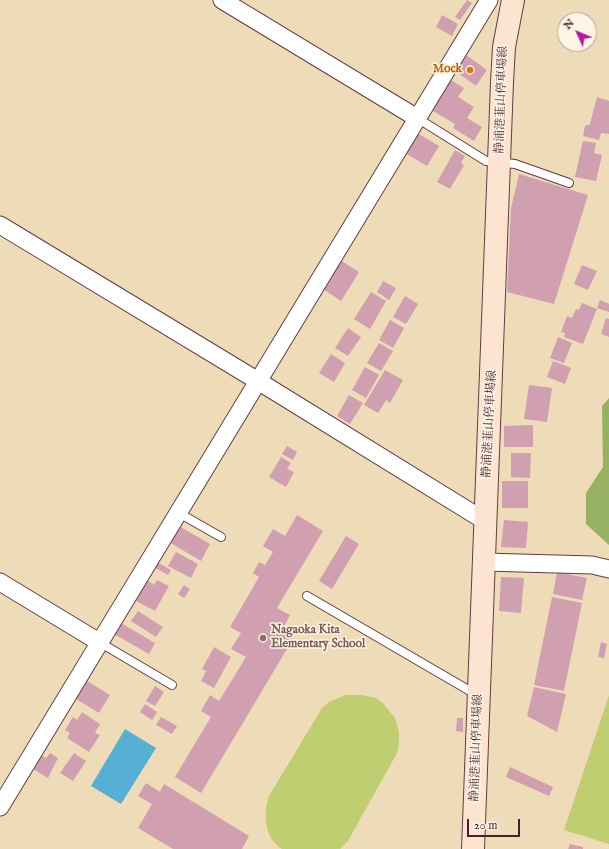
<!DOCTYPE html>
<html>
<head>
<meta charset="utf-8">
<style>
  body { margin:0 }
  #map { position:relative; width:609px; height:849px; overflow:hidden; background:#eedcb9; font-family:"IM FELL English",serif }
  canvas { display:block }
  .north { position:absolute; left:557px; top:12px; width:40px; height:40px; box-sizing:border-box; background:#fcf5e5; border:1px solid #b59f9b; border-radius:50%; rotate:314deg; font-size:11px; font-weight:700; line-height:16px; text-align:center; color:#4a1f2b }
  .north::after { content:''; display:block; margin:auto; width:14px; height:18px; background:#b5179e; clip-path:polygon(50% 0,100% 100%,50% 72%,0 100%) }
  .scale { position:absolute; left:467px; top:819px; width:53px; height:18px; box-sizing:border-box; border:2px solid #4a1f2b; border-top:0; padding-left:5px; font-size:12px; line-height:14px; white-space:nowrap; color:#4a1f2b; -webkit-text-stroke:3px #fcf5e5; paint-order:stroke }
</style>
</head>
<body>
<div id="map">
<canvas width="609" height="849"></canvas>
<div class="north">N</div>
<div class="scale">20 m</div>
</div>
<script>
const g = document.querySelector('canvas').getContext('2d');
g.lineJoin = 'round';
function fill(path, color) { g.fillStyle = color; g.fill(path, 'evenodd'); }
function trace(path, color, width, dash) { g.strokeStyle = color; g.lineWidth = width; g.lineCap = dash ? 'butt' : 'round'; g.setLineDash(dash || []); g.stroke(path); }
function drawText(font, color, halo, rows, align = 'center') {
  g.font = font + ' "IM FELL English","Noto Serif JP",serif'; g.lineWidth = 3; g.setLineDash([]); g.textBaseline = 'middle'; g.strokeStyle = halo; g.fillStyle = color; for (const [text, x, y, turn = 0] of rows) {
    g.save(); g.translate(x, y); g.rotate((+turn || 0) * Math.PI / 180); g.textAlign = isNaN(turn) ? turn : align; if (halo) g.strokeText(text, 0, 0); g.fillText(text, 0, 0); g.restore();
  }
}
const green = new Path2D(`
  M346 695H362L376 698 383 703 395 718 399 733V744L397 753 348 841 340 849H282C264 838 263 813 269 796L322 708 329 702Z
  M609 695V844L564 830Z`);
const forest = new Path2D(`
  M609 398V545L586 524V493L603 467 602 406Z`);
const water = new Path2D(`
  M125 729 156 748 121 804 91 786Z`);
const building = new Path2D(`
  M467 0 472 3 460 20 455 17Z
  M442 15 458 24 452 36 436 27Z
  M466 55 487 70 476 86 455 71Z
  M449 79 464 88 458 97 474 107 467 118 482 127 474 141 453 128 455 124 431 110Z
  M597 97 609 101V134L601 133 599 140 583 136 585 126 590 124Z
  M417 133 439 146 427 166 405 153Z
  M583 141 596 143 594 153 602 155 596 181 575 177Z
  M455 150 465 156 461 163 464 165 450 189 437 182Z
  M519 174 588 195 554 304 507 292 511 208Z
  M340 260 359 272 341 301 323 289Z
  M582 265 597 271 588 290 574 284Z
  M383 281 396 288 389 300 377 292Z
  M371 292 386 301 370 329 354 319Z
  M405 296 418 304 406 324 393 317Z
  M600 300 609 304V312L597 308Z
  M582 303 597 309 583 344 564 337 565 333 561 332 567 316 572 318 576 309 579 310Z
  M606 318 609 319V337L601 334Z
  M390 320 404 328 393 348 379 340Z
  M348 328 361 337 348 356 335 348Z
  M558 337 572 343 564 363 550 358Z
  M379 343 393 351 381 371 367 363Z
  M331 354 345 363 334 382 319 373Z
  M553 361 571 368 565 384 547 377Z
  M365 367 379 375 366 398 352 390Z
  M385 370 403 380 390 403 386 400 378 413 364 405Z
  M529 385 552 388 547 422 524 419Z
  M349 395 363 403 350 424 337 416Z
  M533 425V447H504V426Z
  M287 446 297 452 293 460 282 454Z
  M511 453H531L530 478 511 477Z
  M281 457 291 463 287 469 294 472 286 487 269 477Z
  M502 481H528V508H502Z
  M297 515 323 531 277 608 290 615 281 632 293 639 201 793 175 777 211 717 201 711 210 695 219 701 246 657 231 649 241 633 230 627 259 577 253 573 259 562 265 565 273 552 263 546 273 529 285 536Z
  M504 520 528 522 526 548 501 547Z
  M179 526 210 544 201 561 169 542Z
  M346 536 359 544 332 589 319 581Z
  M176 552 198 564 191 578 168 566Z
  M155 561 171 570 168 575 152 566Z
  M557 572 587 578 582 600 553 594Z
  M501 577 524 578 521 613 499 611Z
  M147 580 154 585 157 580 169 586 155 611 136 601Z
  M184 585 190 589 184 598 178 594Z
  M552 597 582 603 564 691 534 685Z
  M138 611 163 627 156 637 131 621Z
  M121 623 155 643 149 654 114 634Z
  M601 642 607 644 604 658 598 657Z
  M214 647 231 657 214 688 201 681 206 671 202 669Z
  M87 681 110 695 99 713 76 699Z
  M155 686 164 692 155 706 146 701Z
  M534 687 566 694 557 732 527 716Z
  M145 704 157 712 152 720 140 712Z
  M82 712 100 724 95 733 100 735 89 752 67 738 70 733 65 730 73 717 77 720Z
  M161 717 177 726 172 734 156 725Z
  M457 718H463V732L456 731Z
  M50 753 58 758 48 778 33 769 41 755 46 758Z
  M74 753 86 761 73 781 60 773Z
  M510 767 553 787 549 796 506 777Z
  M146 783 160 792 164 784 249 836 242 849H173L138 828 152 804 138 796Z
  M570 844 583 847V849H568Z`);
const lane = new Path2D(`
  M417 118 486 161 515 164 569 183
  M177 512 221 537
  M307 596 477 695
  M99 642 172 685`);
const street = new Path2D(`
  M222 0 417 118
  M0 225 258 381 485 521
  M484 562 592 565 609 569
  M0 582 99 642
  M0 807 489 0`);
const secondary = new Path2D(`
  M473 849 502 82 504 47 513 0`);
const markers = [
  [470,70,4,"#e8710a"],
  [263,638,4,"#8d6e63"]
];
const foodNames = [
  ["Mock",462,70]
];
const streetNames = [
  ["静浦港韮山停車場線",502,100,-88],
  ["静浦港韮山停車場線",490,424,-87],
  ["静浦港韮山停車場線",477,748,-88]
];
const educationNames = [
  ["Nagaoka Kita",271,631],
  ["Elementary School",271,645]
];
fill(green, '#bece70');
fill(forest, '#96b162');
fill(water, '#57afd4');
fill(building, '#d09fb0');
trace(lane, '#633b40', 10);
trace(street, '#633b40', 19);
trace(secondary, '#633b40', 24);
trace(lane, '#fff', 8);
trace(street, '#fff', 17);
trace(secondary, '#fde4d1', 22);
for (const [x, y, r, color] of markers) { const dot = new Path2D(); dot.arc(x, y, r, 0, 2 * Math.PI); g.fillStyle = color; g.fill(dot); trace(dot, '#fcf5e5', 1.5); }
drawText('bold 12px', '#c56008', '#fcf5e5', foodNames, 'right');
drawText('12px', '#4a1f2b', '#fcf5e5', streetNames);
drawText('bold 12px', '#785e54', '#fcf5e5', educationNames, 'left');
</script>
</body>
</html>
